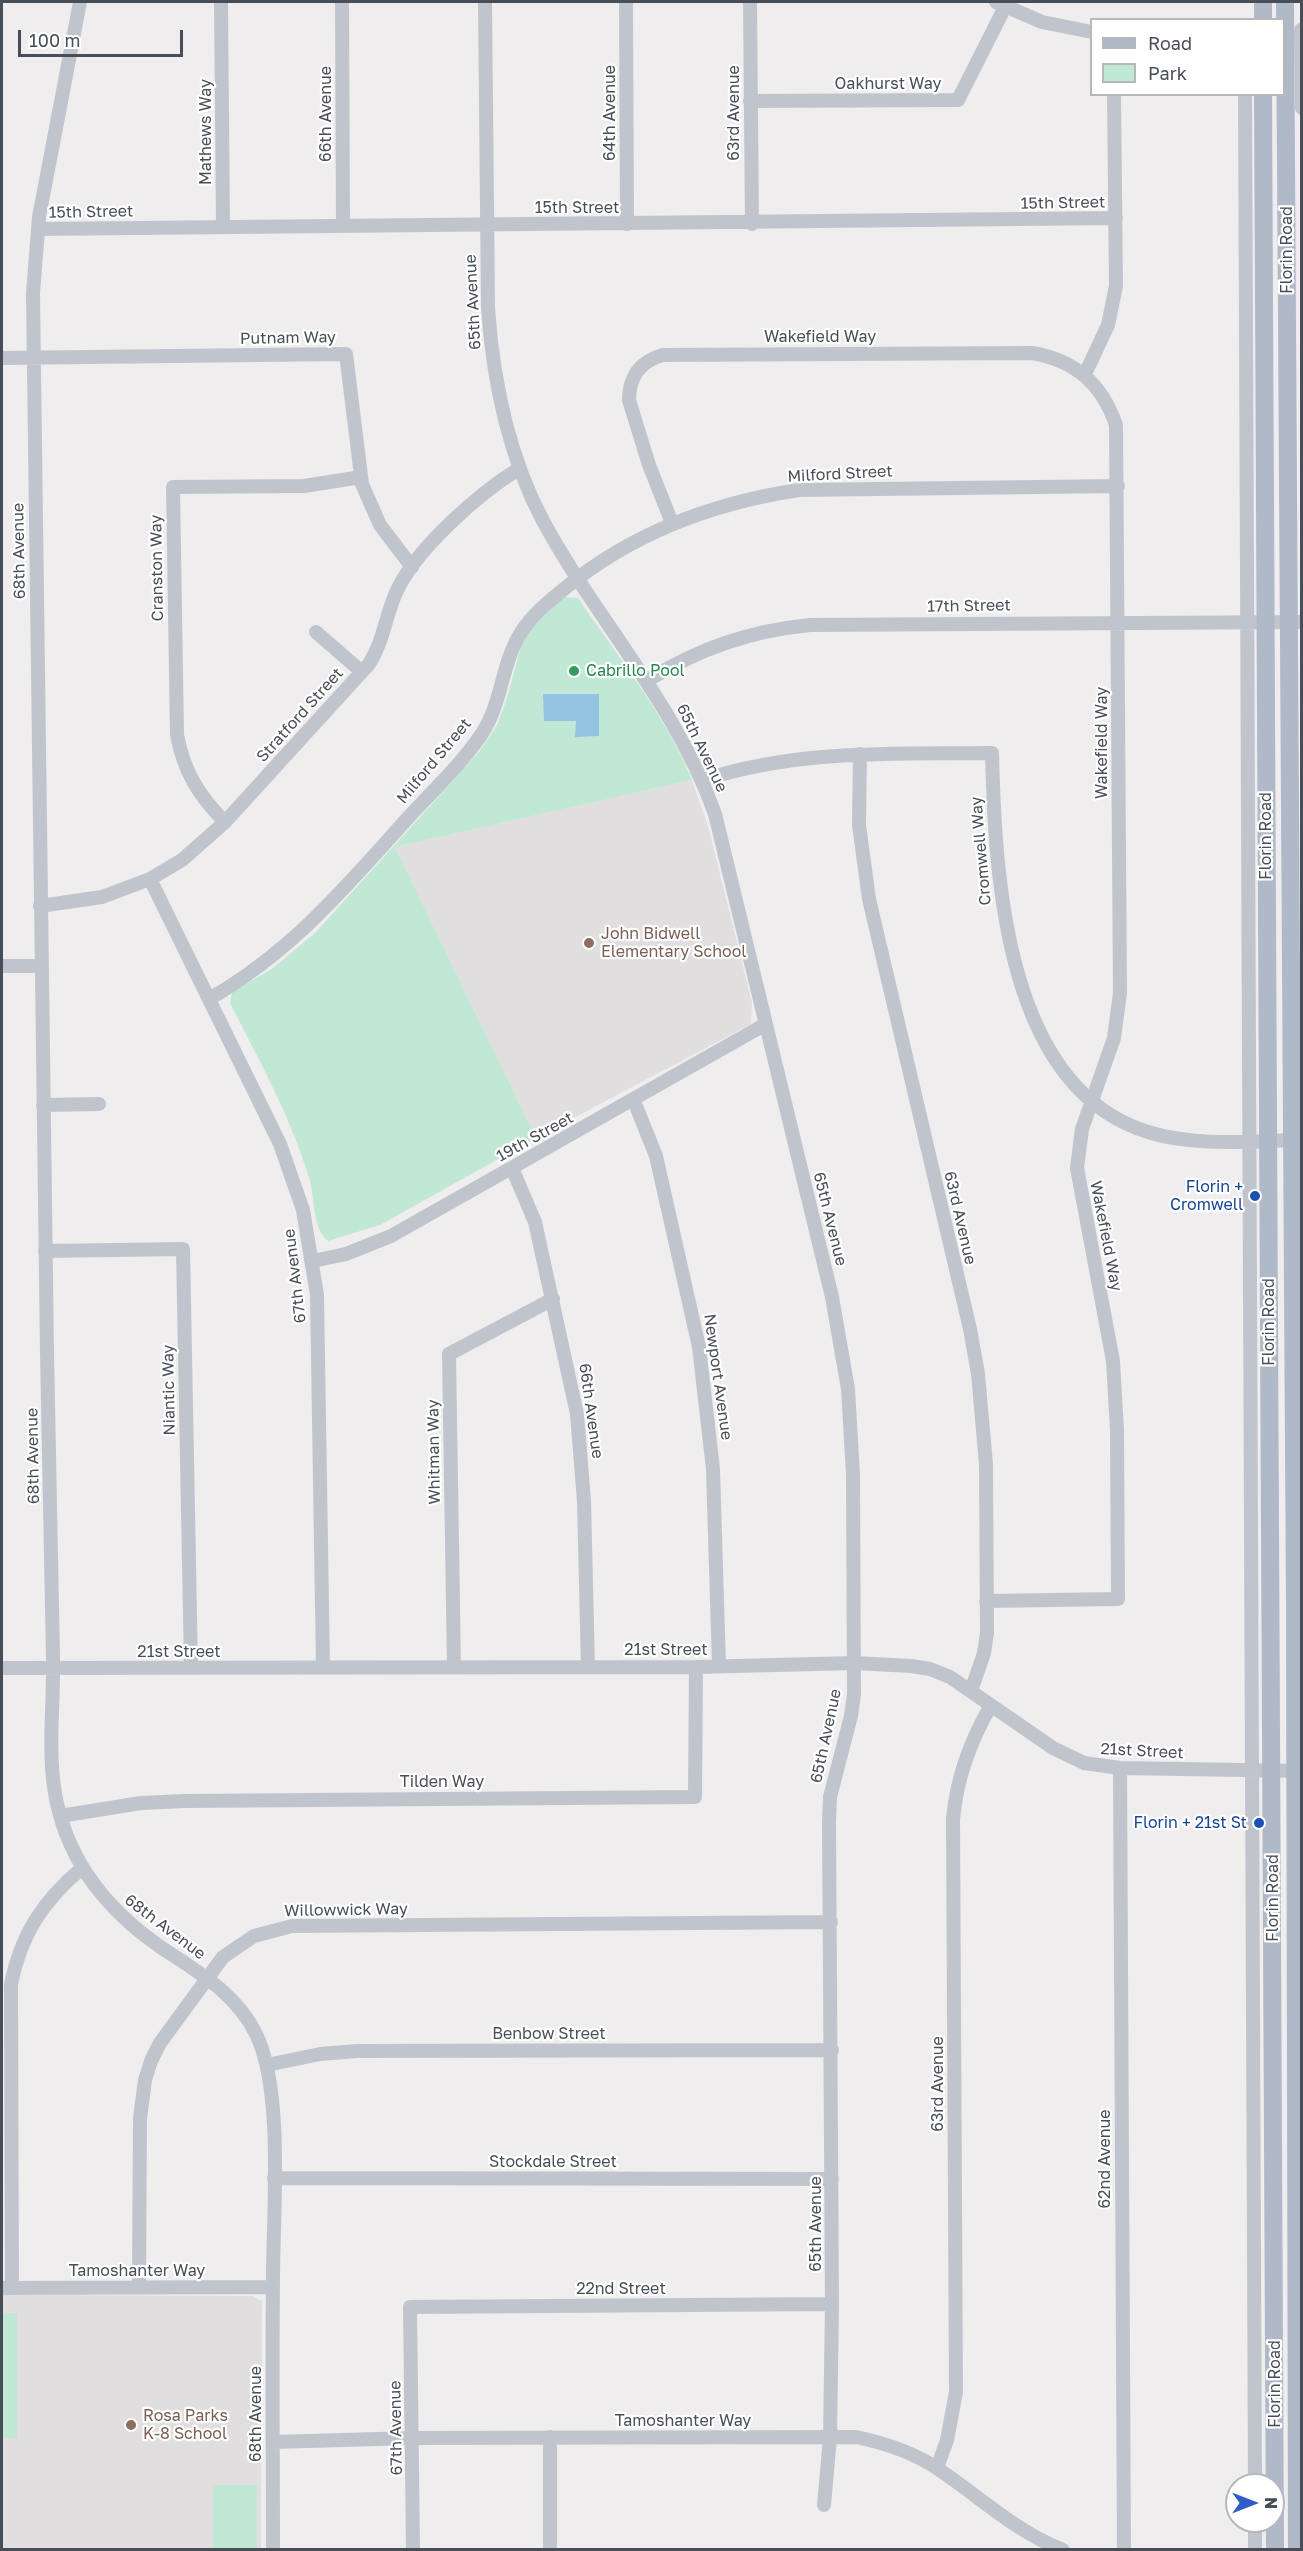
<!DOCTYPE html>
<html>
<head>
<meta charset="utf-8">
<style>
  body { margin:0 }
  #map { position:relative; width:1303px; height:2551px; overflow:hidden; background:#efeded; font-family:"Golos Text",sans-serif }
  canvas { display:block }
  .frame { position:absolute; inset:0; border:3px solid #484e58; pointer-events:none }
  .legend { position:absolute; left:1090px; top:18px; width:195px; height:78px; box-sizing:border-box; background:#fff; border:2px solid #b6b8bc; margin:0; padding:8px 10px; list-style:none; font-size:18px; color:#484e58 }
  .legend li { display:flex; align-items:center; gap:12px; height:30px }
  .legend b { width:30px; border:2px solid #b6b8bc }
  .north { position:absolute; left:1225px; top:2473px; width:60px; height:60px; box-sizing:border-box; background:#fff; border:2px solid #b6b8bc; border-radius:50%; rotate:90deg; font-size:16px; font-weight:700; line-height:24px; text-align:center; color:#484e58 }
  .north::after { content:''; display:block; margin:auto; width:21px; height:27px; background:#305cc7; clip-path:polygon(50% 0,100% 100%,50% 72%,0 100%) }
  .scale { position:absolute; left:18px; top:30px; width:165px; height:27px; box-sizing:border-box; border:3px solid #484e58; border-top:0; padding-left:8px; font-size:18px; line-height:21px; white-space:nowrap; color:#484e58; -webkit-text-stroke:4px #fff; paint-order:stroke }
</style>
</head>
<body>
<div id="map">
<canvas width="1303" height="2551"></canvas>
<div class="frame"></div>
<ul class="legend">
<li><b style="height:8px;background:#b0b9c8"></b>Road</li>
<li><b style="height:16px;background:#c0e8d5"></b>Park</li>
</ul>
<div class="north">N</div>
<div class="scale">100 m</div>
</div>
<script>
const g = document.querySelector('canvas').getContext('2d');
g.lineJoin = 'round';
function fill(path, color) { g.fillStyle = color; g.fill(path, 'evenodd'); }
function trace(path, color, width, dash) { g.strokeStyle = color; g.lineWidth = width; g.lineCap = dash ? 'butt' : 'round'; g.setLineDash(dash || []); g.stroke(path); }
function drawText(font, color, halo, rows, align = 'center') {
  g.font = font + ' "Golos Text",sans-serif'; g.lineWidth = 4.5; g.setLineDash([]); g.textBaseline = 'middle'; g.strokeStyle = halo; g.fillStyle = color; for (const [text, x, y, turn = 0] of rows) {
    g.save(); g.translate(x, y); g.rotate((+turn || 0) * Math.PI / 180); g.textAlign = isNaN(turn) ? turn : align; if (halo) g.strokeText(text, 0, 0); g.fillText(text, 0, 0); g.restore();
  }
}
const education = new Path2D(`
  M692 780 708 826 752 1003 751 1024 536 1138 395 847Z
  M2 2295 253 2296 262 2301 261 2549 2 2550Z`);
const green = new Path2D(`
  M563 597 578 598C618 657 665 714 692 780L395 847 536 1138 380 1225 328 1241C312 1227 315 1200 310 1181 292 1119 259 1060 230 1003L232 992 272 969 316 932 479 752 497 725 506 701 521 647 529 631Z
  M2 2313H17V2438H2Z
  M213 2485H257V2549H213Z`);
const water = new Path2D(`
  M543 694H599V736L575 737 576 721H544Z`);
const minor = new Path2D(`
  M80 2 39 217 33 293C36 646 39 999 47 1352 49 1454 51 1556 53 1658 54 1701 48 1745 54 1787 64 1857 105 1909 162 1948 198 1972 236 1993 256 2034 284 2091 273 2213 273 2279 272 2369 273 2459 273 2550
  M221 2 223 227
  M342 2 343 226
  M485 2 488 308C493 380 508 454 542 519 597 621 675 702 715 814L832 1297 848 1389 853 1474 854 1694 851 1716 830 1797 829 1821 832 2304 830 2438 824 2505
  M626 2 627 224
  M750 2 752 224
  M996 2 1042 22 1092 32
  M1301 30 1302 108
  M1245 94 1255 2485
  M750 101 958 100 1005 7
  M38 229 1116 218
  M2 358 346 354 362 484 380 525 412 567
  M1085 374 1108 325 1116 286 1114 94
  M672 523 649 465 629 400C629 377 640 361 663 355L1032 353C1075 360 1102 384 1116 425L1120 993 1114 1038 1082 1129 1077 1168 1113 1361 1117 1430 1118 1599 986 1601
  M316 632 362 672
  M648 680C700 648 750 631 810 625L1302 622
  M860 754 859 825 869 899 970 1329 978 1374 986 1464 987 1633 984 1653 971 1691
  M703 780C798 749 893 754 992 753 995 876 1005 1088 1148 1132 1196 1147 1251 1141 1302 1140
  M225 822C199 796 184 772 177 735L173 487 304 486 361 477
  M150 879 280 1144 303 1210 317 1295 323 1668
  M40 906 102 897 150 879 182 860 225 822 369 664C383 642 385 619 395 595 413 551 479 493 520 468
  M2 966H41
  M209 999C291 952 344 889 406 820 431 792 460 766 481 735 502 704 501 666 520 634 531 616 548 602 564 589 632 533 712 503 799 490L1118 486
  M634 1101 656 1156 699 1347 713 1469 719 1666
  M43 1105 99 1104
  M512 1168 535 1222 577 1414 584 1501 588 1667
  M45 1251 183 1249 191 1668
  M313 1261 346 1254 391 1236 766 1024
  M454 1667 449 1354 553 1299
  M2 1668 696 1667 855 1663 911 1666 930 1669 950 1677 1053 1748 1084 1763 1120 1768 1302 1771
  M1120 1768 1124 2550
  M60 1816 141 1803 185 1801 695 1797 696 1667
  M267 2065 320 2054 357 2051 832 2050
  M274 2178 832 2179
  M139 2287 140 2118 145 2080 151 2061 160 2043 223 1957 254 1936 292 1926 831 1922
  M2 2288 273 2287
  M12 2288 11 1984C21 1934 43 1901 82 1868
  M273 2442 413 2438 856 2437C885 2443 913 2452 938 2469 979 2496 1016 2532 1063 2550
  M937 2468 947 2440 956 2392 953 1819C957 1777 970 1742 991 1705
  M1255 2521V2550
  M413 2550 410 2307 832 2304
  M550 2550V2437`);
const major = new Path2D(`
  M1285 2 1295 1606 1297 2550
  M1263 20V2
  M1263 94 1275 2550`);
const markers = [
  [574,671,6,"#2e9e5b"],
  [589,943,6,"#8d6e63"],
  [1255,1196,6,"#1a4fb4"],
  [1259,1823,6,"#1a4fb4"],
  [131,2425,6,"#8d6e63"]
];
const streetNames = [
  ["Oakhurst Way",888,84],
  ["64th Avenue",610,113,-90],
  ["63rd Avenue",734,113,-90],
  ["66th Avenue",326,114,-90],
  ["Mathews Way",206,132,-90],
  ["15th Street",1063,203,-1],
  ["15th Street",577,208],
  ["15th Street",91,212,-1],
  ["Florin Road",1287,250,-90],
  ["65th Avenue",473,302,-93],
  ["Wakefield Way",820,337],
  ["Putnam Way",288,338,-1],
  ["Milford Street",840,474,-3],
  ["68th Avenue",19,551,-91],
  ["Cranston Way",157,568,-91],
  ["17th Street",969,606,-1],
  ["Stratford Street",300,715,-48],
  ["Wakefield Way",1102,743,-90],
  ["65th Avenue",702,748,64],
  ["Milford Street",434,761,-50],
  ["Florin Road",1266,836,-90],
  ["Cromwell Way",981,851,-95],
  ["19th Street",535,1137,-29],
  ["63rd Avenue",960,1218,77],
  ["65th Avenue",830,1219,76],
  ["Wakefield Way",1106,1236,79],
  ["67th Avenue",295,1276,-97],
  ["Florin Road",1269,1322,-90],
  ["Newport Avenue",718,1377,82],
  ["Niantic Way",169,1390,-91],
  ["66th Avenue",591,1411,82],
  ["Whitman Way",434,1452,-91],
  ["68th Avenue",33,1456,-91],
  ["21st Street",666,1650],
  ["21st Street",179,1652],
  ["65th Avenue",826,1736,-78],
  ["21st Street",1142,1751,3],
  ["Tilden Way",442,1782],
  ["Florin Road",1273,1898,-90],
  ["Willowwick Way",346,1910,-1],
  ["68th Avenue",165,1927,37],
  ["Benbow Street",549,2034],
  ["63rd Avenue",938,2084,-90],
  ["62nd Avenue",1105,2159,-90],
  ["Stockdale Street",553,2162],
  ["65th Avenue",816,2224,-90],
  ["Tamoshanter Way",137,2271],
  ["22nd Street",621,2289],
  ["Florin Road",1275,2384,-90],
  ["68th Avenue",256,2414,-90],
  ["Tamoshanter Way",683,2421],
  ["67th Avenue",396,2428,-91]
];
const leisureNames = [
  ["Cabrillo Pool",586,671]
];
const educationNames = [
  ["John Bidwell",601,934],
  ["Elementary School",601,952],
  ["Rosa Parks",143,2416],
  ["K-8 School",143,2434]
];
const transitNames = [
  ["Florin +",1243,1187],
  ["Cromwell",1243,1205],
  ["Florin + 21st St",1247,1823]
];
fill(education, '#e0dede');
fill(green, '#c0e8d5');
fill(water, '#93c4e0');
trace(minor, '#c0c5cd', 14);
trace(major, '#b0b9c8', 18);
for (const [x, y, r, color] of markers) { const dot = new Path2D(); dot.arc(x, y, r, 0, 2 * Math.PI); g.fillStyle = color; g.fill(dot); trace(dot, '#fff', 2); }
drawText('16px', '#484e58', '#fff', streetNames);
drawText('16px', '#27864d', '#fff', leisureNames, 'left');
drawText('16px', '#785e54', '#fff', educationNames, 'left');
drawText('16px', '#164399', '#fff', transitNames, 'right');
</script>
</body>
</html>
